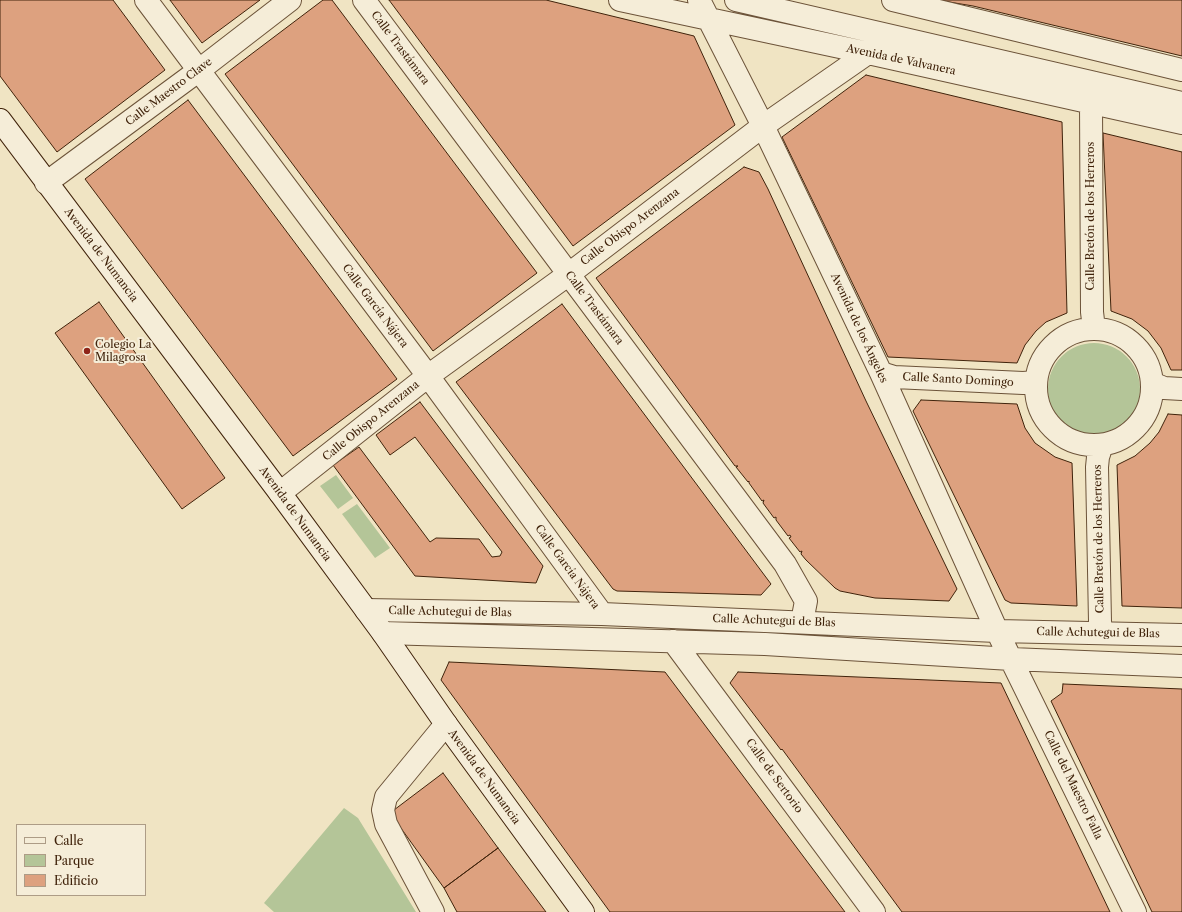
<!DOCTYPE html>
<meta charset="utf-8">
<style>
body{margin:0}
#map{position:relative;width:1182px;height:912px;overflow:hidden;background:#f0e4c3;font-family:"Libre Caslon Text",serif}
canvas{display:block}
.legend{position:absolute;left:16px;top:824px;width:130px;height:72px;box-sizing:border-box;background:#f5edd8;border:1px solid #ad9c86;margin:0;padding:5px 7px;list-style:none;font-size:12px;color:#40230b}
.legend li{display:flex;align-items:center;gap:8px;height:20px}
.legend b{width:20px;border:1px solid #ad9c86}
</style>
<div id="map">
<canvas width="1182" height="912"></canvas>
<ul class="legend">
<li><b style="height:5px;background:#f5edd8"></b>Calle</li>
<li><b style="height:11px;background:#b4c598"></b>Parque</li>
<li><b style="height:11px;background:#dda17f"></b>Edificio</li>
</ul>
</div>
<script>
const g = document.querySelector('canvas').getContext('2d');
g.lineJoin = 'round';
function fill(path, color) {
  g.fillStyle = color;
  g.fill(path, 'evenodd');
}
function toPath(rows) {
  const path = new Path2D();
  for (const r of rows) {
    if (r.length === 3) {
      path.moveTo(r[0] + r[2], r[1]);
      path.arc(r[0], r[1], r[2], 0, 2 * Math.PI);
      continue;
    }
    path.moveTo(r[0], r[1]);
    for (let i = 2; i < r.length; i += 2) path.lineTo(r[i], r[i + 1]);
  }
  return path;
}
function trace(path, color, width, dash) {
  g.strokeStyle = color;
  g.lineWidth = width;
  g.lineCap = dash ? 'butt' : 'round';
  g.setLineDash(dash || []);
  g.stroke(path);
}
function label(font, color, halo, rows, align = 'center') {
  g.font = font + ' "Libre Caslon Text",serif';
  g.lineWidth = 4;
  g.setLineDash([]);
  g.textBaseline = 'middle';
  g.strokeStyle = halo;
  g.fillStyle = color;
  for (const [text, x, y, turn = 0] of rows) {
    g.save();
    g.translate(x, y);
    g.rotate((+turn || 0) * Math.PI / 180);
    g.textAlign = isNaN(turn) ? turn : align;
    if (halo) g.strokeText(text, 0, 0);
    g.fillText(text, 0, 0);
    g.restore();
  }
}
const green = toPath([
 [1094,389,46],
 [336,475,353,498,338,509,320,486],
 [357,504,390,548,375,558,342,514],
 [344,808,358,818,416,912,274,912,264,903]
]);
const building = toPath([
 [0,0,113,0,165,70,57,152,0,76,0,0],
 [170,0,260,0,202,43,170,0],
 [323,0,332,0,537,273,433,351,225,74,323,0],
 [389,0,546,0,694,36,735,125,573,246,389,0],
 [937,0,1182,0,1182,56,973,6,937,0],
 [866,75,1062,122,1067,313,1046,322,1036,331,1025,345,1017,363,888,357,782,137,866,75],
 [188,100,397,379,293,456,85,179,188,100],
 [1103,133,1182,152,1182,370,1171,370,1161,348,1148,331,1132,319,1111,311,1103,133],
 [744,167,759,172,768,189,866,401,957,589,949,601,875,598,840,591,835,588,806,560,801,554,802,551,800,552,789,538,791,537,790,535,788,536,776,520,776,517,774,518,763,503,764,500,762,501,749,483,749,481,748,482,736,467,738,466,735,466,596,278,744,167],
 [99,302,225,478,182,509,55,333,99,302],
 [562,304,771,584,761,595,617,591,613,589,456,382,562,304],
 [921,400,1017,404,1025,428,1035,443,1055,457,1072,463,1077,606,1011,603,1005,600,913,411,921,400],
 [420,402,543,566,536,583,415,576,333,465,359,447,430,542,436,538,479,539,492,557,500,556,502,552,415,437,390,455,376,435,420,402],
 [1168,414,1182,415,1182,608,1122,606,1117,465,1135,456,1150,443,1159,432,1168,414],
 [449,662,665,672,845,912,610,912,441,680,449,662],
 [738,672,1001,683,1110,912,902,912,782,749,781,750,730,683,738,672],
 [1063,684,1182,689,1182,912,1152,912,1051,701,1062,693,1063,684],
 [443,773,498,848,444,888,390,813,443,773],
 [498,848,546,912,457,912,444,888,498,848]
]);
const street = toPath([
 [146,0,428,376,602,614],
 [364,0,785,564,806,601,802,622],
 [620,0,868,53,1182,123],
 [699,0,763,126,881,373,997,631,1135,912],
 [736,0,1182,103],
 [893,0,1182,70],
 [1091,103,1092,312,1094,329],
 [46,183,198,71,290,0],
 [1094,387,58],
 [881,373,894,377,1023,383,1036,382],
 [1152,383,1164,388,1182,389],
 [1102,445,1098,457,1097,467,1100,622,1102,633],
 [280,493,428,376,569,274,763,126,868,53],
 [366,610,602,614,997,631,1182,635],
 [383,633,765,644,1011,659,1182,666],
 [673,641,874,912],
 [433,912,386,824,383,810,386,797,446,724]
]);
const secondary = toPath([
 [0,120,280,493,383,633,446,724,583,912]
]);
const markers = [
 [87,351,4,"#8f2418"]
];
const streetNames = [
 ["Calle Trastámara",400,48,53],
 ["Avenida de Valvanera",901,60,12],
 ["Calle Maestro Clave",169,92,-37],
 ["Calle Bretón de los Herreros",1091,216,-90],
 ["Calle Obispo Arenzana",630,227,-37],
 ["Avenida de Numancia",101,255,53],
 ["Calle García Nájera",375,306,53],
 ["Calle Trastámara",594,308,53],
 ["Avenida de los Ángeles",859,328,65],
 ["Calle Santo Domingo",958,380,3],
 ["Calle Obispo Arenzana",371,421,-39],
 ["Avenida de Numancia",295,514,54],
 ["Calle Bretón de los Herreros",1099,539,-91],
 ["Calle García Nájera",567,567,54],
 ["Calle Achutegui de Blas",450,612,1],
 ["Calle Achutegui de Blas",774,621,2],
 ["Calle Achutegui de Blas",1098,633,1],
 ["Calle de Sertorio",774,776,54],
 ["Avenida de Numancia",484,777,54],
 ["Calle del Maestro Falla",1073,785,64]
];
const poiNames = [
 ["Colegio La",95,345],
 ["Milagrosa",95,358]
];
fill(green, '#b4c598');
fill(building, '#dda17f');
trace(building, '#40230b', 1);
trace(street, '#6c5339', 24);
trace(secondary, '#40230b', 24);
trace(street, '#f5edd8', 22);
trace(secondary, '#f5edd8', 22);
for (const [x, y, r, color] of markers) {
  const dot = new Path2D();
  dot.arc(x, y, r, 0, 2 * Math.PI);
  g.fillStyle = color;
  g.fill(dot);
  trace(dot, '#f5edd8', 1.5);
}
label('11px', '#40230b', '#f5edd8', streetNames);
label('11px', '#40230b', '#f5edd8', poiNames, 'left');
</script>
